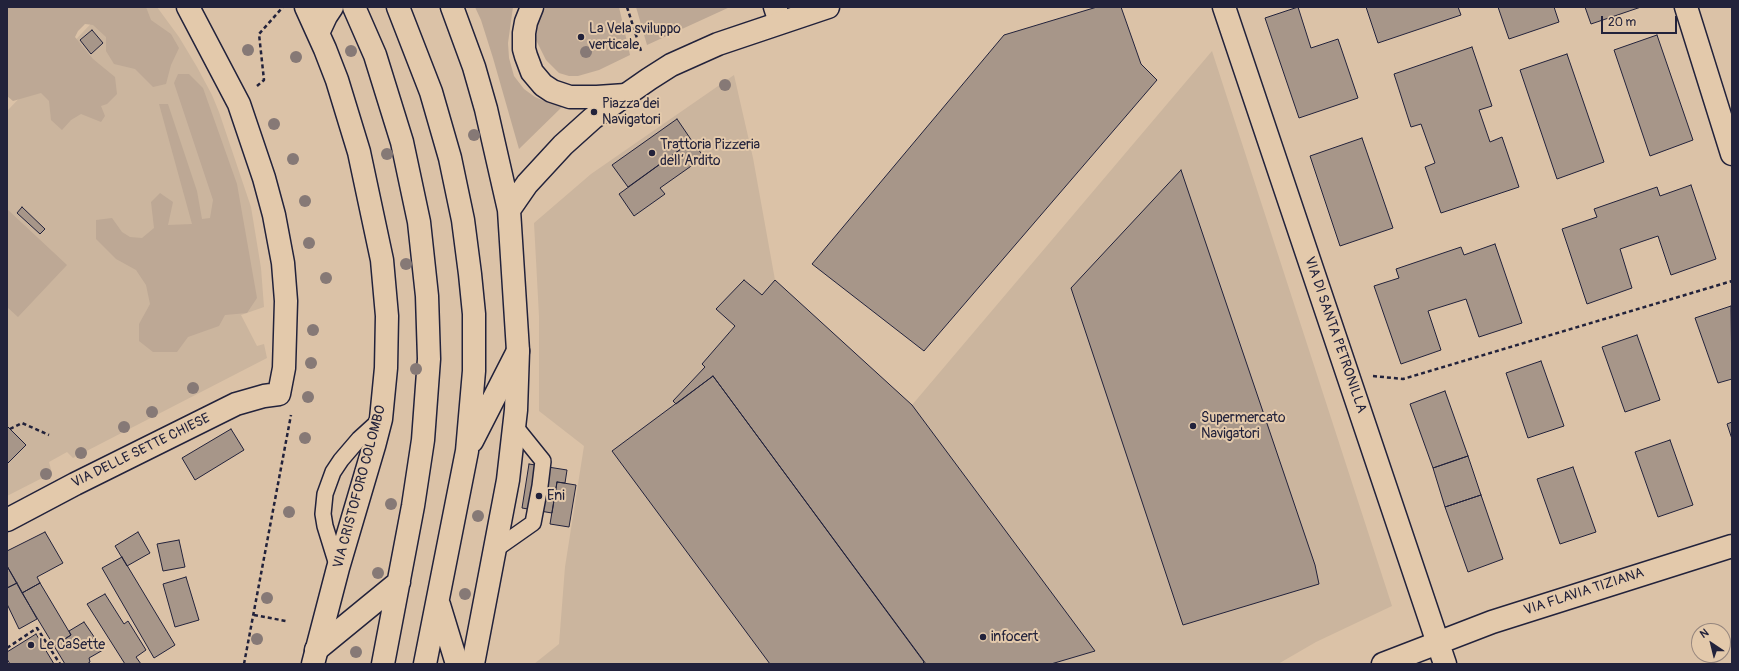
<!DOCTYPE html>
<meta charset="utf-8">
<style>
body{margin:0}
#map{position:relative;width:1739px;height:671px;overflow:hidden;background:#dbc2a7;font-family:Pangolin,sans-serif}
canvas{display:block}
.frame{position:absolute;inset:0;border:8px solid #22223b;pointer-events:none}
.north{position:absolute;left:1691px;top:623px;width:40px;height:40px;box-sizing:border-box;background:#e3c9ab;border:1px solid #96867e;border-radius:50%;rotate:325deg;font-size:11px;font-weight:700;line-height:16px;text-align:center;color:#22223b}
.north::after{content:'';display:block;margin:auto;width:14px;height:18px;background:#22223b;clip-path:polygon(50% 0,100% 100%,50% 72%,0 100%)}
.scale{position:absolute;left:1601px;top:16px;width:76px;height:18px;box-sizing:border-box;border:2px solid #22223b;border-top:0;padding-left:5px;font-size:12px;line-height:14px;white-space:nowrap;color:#22223b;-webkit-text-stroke:3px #e3c9ab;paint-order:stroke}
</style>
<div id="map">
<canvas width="1739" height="671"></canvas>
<div class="frame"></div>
<div class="north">N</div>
<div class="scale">20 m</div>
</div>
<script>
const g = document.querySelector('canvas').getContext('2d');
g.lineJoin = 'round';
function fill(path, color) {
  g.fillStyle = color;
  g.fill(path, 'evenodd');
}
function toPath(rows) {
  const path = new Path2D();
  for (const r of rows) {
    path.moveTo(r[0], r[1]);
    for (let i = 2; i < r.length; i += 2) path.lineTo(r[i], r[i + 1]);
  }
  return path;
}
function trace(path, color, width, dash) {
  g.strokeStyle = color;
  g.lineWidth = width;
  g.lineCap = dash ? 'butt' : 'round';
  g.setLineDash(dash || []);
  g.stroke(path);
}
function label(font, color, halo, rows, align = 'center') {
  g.font = font + ' Pangolin,sans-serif';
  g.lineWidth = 4;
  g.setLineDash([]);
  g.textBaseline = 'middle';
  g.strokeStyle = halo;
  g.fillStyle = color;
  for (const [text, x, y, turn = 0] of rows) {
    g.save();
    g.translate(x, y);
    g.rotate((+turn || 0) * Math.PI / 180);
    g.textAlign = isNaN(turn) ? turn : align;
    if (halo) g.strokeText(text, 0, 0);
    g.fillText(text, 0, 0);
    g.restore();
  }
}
const built = toPath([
 [107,7,157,7,179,37,197,67,212,95,219,112,251,207,261,268,264,307,241,315,257,346,264,344,267,358,73,458,67,452,49,462,52,473,7,496,7,111],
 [1212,51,1392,606,1316,642,1278,664,534,664,559,644,565,567,584,446,539,411,539,316,534,223,591,174,734,75,753,158,775,280,912,405]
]);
const green = toPath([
 [7,7,146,7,151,20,171,34,179,48,171,65,166,84,153,87,135,69,114,64,106,51,106,37,93,25,85,24,78,31,75,37,93,59,115,77,117,94,107,104,101,106,105,116,101,122,81,114,71,120,62,130,51,120,49,101,41,93,13,101,7,96],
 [475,7,513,7,508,43,509,58,514,76,524,89,535,97,549,103,564,105,519,149,493,58,481,20],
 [547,7,619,7,630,55,599,70,578,76,569,76,559,73,546,60,535,38,534,30,542,11],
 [636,7,730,7,647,45],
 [178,74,189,74,203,88,237,184,257,298,247,313,225,315,219,326,188,337,177,352,153,352,139,341,139,324,150,304,146,285,136,270,116,259,96,239,96,220,112,218,122,232,130,237,142,238,154,228,151,202,160,193,173,202,168,225,192,224,159,104,168,104,197,191,202,219,210,218,213,200,174,83],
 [7,209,67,265,18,317,7,307]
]);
const building = toPath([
 [1097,7,1121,7,1141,64,1157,80,924,351,812,264,1004,35,1097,7],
 [1298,7,1311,48,1338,39,1358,98,1299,118,1265,18,1298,7],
 [1366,7,1458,7,1461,15,1378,43,1366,7],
 [1498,7,1554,7,1559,22,1509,39,1498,7],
 [1585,7,1641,7,1591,24,1585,7],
 [92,30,103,43,91,54,80,40,92,30],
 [1657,35,1693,140,1650,156,1614,50,1657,35],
 [1472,47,1492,106,1479,110,1490,142,1502,137,1519,187,1441,213,1425,167,1435,163,1421,124,1411,127,1394,74,1472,47],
 [1567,54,1604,162,1557,179,1520,70,1567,54],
 [677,119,692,141,628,187,612,165,677,119],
 [1362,138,1393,228,1340,246,1310,156,1362,138],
 [692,141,704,157,660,188,665,194,634,216,619,194,692,141],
 [1181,170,1315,565,1319,584,1183,625,1071,288,1181,170],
 [1691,185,1716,259,1671,275,1658,236,1620,249,1632,288,1587,304,1562,229,1597,217,1594,209,1657,187,1660,196,1691,185],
 [22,207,45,229,40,234,17,213,22,207],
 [1495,244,1522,323,1479,337,1466,299,1428,311,1441,350,1401,364,1374,286,1399,278,1396,269,1461,247,1464,255,1495,244],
 [744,280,762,295,775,280,912,405,1095,651,1051,664,926,664,713,376,676,404,673,401,705,367,702,364,735,326,716,309,744,280],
 [1731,306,1732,379,1718,383,1695,318,1731,306],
 [1637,335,1660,400,1625,412,1602,347,1637,335],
 [1541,361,1564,426,1528,438,1506,373,1541,361],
 [713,376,924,662,922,664,770,664,612,451,713,376],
 [1445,391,1468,456,1433,468,1410,404,1445,391],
 [1732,422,1732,439,1727,424,1732,422],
 [7,426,26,445,7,464,7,426],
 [231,429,244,450,195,480,182,458,231,429],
 [1670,440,1693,505,1658,517,1635,452,1670,440],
 [1468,456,1481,495,1445,507,1433,468,1468,456],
 [529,464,567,470,565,483,557,482,552,513,522,508,529,464],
 [1573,467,1596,532,1560,544,1537,479,1573,467],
 [557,482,576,485,569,527,550,524,557,482],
 [1481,495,1503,559,1468,572,1445,507,1481,495],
 [45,532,63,563,37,577,40,583,22,593,7,566,7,551,45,532],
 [138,532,150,553,127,566,115,546,138,532],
 [179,540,185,567,163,571,157,544,179,540],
 [122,557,175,645,154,658,102,568,122,557],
 [7,566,17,583,7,588,7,566],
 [186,577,199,620,175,627,163,584,186,577],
 [17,583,37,619,19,629,7,604,7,588,17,583],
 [40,583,71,635,54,646,22,593,40,583],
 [105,594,124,624,128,621,146,650,136,657,141,664,125,664,87,604,105,594],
 [84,622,103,650,89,658,90,662,87,664,65,664,54,646,71,635,69,631,84,622],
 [36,634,54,664,10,664,7,659,7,652,36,634]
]);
const path = toPath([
 [627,7,641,51],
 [257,86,264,80,259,34,283,7],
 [1373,376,1403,379,1732,281],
 [10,429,22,423,49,435],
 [254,615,286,621],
 [7,648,37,628,60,664],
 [244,664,291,415]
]);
const lane = toPath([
 [496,549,533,523,540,486,543,461,514,425],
 [338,568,325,526,323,514,325,494,333,472,341,460,359,439,381,419]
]);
const street = toPath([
 [532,7,526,22,524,33,524,49,526,56,532,72,543,85,552,91,570,97,597,97,626,95],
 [775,7,780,22],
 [1224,7,1445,664],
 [1686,7,1732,154],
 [7,520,75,484,236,404,264,396,279,394,284,368,286,301,283,263,274,215,264,178,239,104,188,7],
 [1383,664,1492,622,1732,546]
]);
const secondary = toPath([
 [306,7,325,49,337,80,359,152,382,260,387,316,386,368,381,419,374,446,338,568,313,664],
 [452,7,474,67,486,109,509,210,518,351,516,410,508,480,473,664],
 [318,33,326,16,332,7],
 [509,210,527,184,563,145,593,118,649,79,671,65,718,44,828,7]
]);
const primary = toPath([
 [354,7,375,55,402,142,419,222,427,296,429,359,423,440,413,506,383,664],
 [398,7,431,92,450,158,463,220,470,274,474,314,474,371,467,451,425,664],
 [472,441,518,351],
 [439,605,457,664],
 [316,650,399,582]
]);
const trees = [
 [248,50],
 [351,51],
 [586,52],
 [296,57],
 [725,85],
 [274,124],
 [474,135],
 [387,154],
 [293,159],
 [305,201],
 [309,243],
 [406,264],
 [326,278],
 [313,330],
 [311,363],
 [416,369],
 [193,388],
 [308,397],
 [152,412],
 [124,427],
 [305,438],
 [81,453],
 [46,474],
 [391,504],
 [289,512],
 [478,516],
 [378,573],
 [465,594],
 [267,598],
 [257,639],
 [356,652]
];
const markers = [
 [581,37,4,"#22223b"],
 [594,112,4,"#22223b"],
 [652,153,4,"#22223b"],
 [1193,426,4,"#22223b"],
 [539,496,4,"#22223b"],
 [983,637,4,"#22223b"],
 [31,645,4,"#22223b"]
];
const poiNames = [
 ["La Vela sviluppo",589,29],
 ["verticale",589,45],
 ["Piazza dei",602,104],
 ["Navigatori",602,120],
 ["Trattoria Pizzeria",660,145],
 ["dell‘Ardito",660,161],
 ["Supermercato",1201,418],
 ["Navigatori",1201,434],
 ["Eni",547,496],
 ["infocert",991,637],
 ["Le CaSette",39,645]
];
const streetNames = [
 ["VIA DI SANTA PETRONILLA",1335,335,71],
 ["VIA DELLE SETTE CHIESE",141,451,-26],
 ["VIA CRISTOFORO COLOMBO",360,487,-75],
 ["VIA FLAVIA TIZIANA",1584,592,-18]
];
fill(built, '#cbb59e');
fill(green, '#bda895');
fill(building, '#a79689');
trace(building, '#22223b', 1);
trace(lane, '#22223b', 18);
trace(street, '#22223b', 25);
trace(secondary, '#22223b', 25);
trace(primary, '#22223b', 25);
trace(path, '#22223b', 2.5, [4, 3]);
trace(lane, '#e3c9ab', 15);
trace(street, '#e3c9ab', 22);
trace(secondary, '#e3c9ab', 22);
trace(primary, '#e3c9ab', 22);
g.fillStyle = '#867976';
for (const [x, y] of trees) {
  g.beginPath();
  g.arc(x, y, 6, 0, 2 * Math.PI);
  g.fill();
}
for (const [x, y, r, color] of markers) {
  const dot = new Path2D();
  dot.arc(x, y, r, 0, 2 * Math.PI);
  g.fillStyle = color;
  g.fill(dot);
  trace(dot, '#e3c9ab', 1.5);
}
label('14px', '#22223b', '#e3c9ab', poiNames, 'left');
label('14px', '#22223b', '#e3c9ab', streetNames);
</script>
